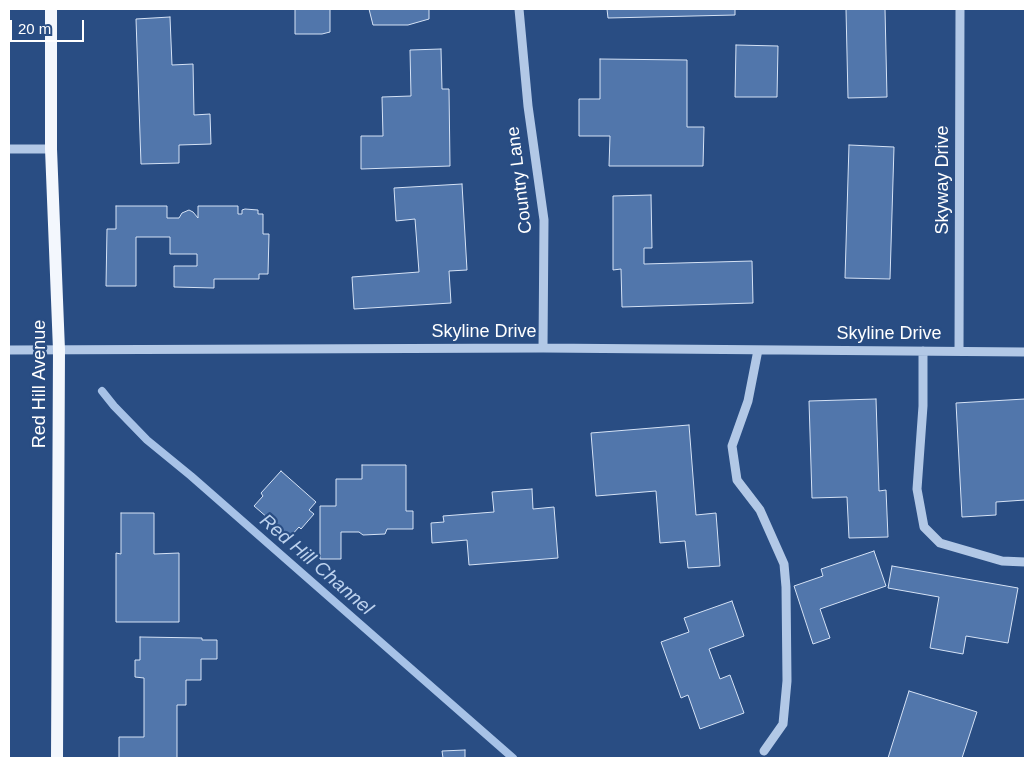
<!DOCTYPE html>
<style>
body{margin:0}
#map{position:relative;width:1034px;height:767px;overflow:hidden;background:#294d83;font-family:Helvetica,sans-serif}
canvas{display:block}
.frame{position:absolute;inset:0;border:10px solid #fff;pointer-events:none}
.scale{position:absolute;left:10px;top:20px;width:74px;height:22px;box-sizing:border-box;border:2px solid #fff;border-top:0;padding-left:6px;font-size:15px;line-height:18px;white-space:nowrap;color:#fff;-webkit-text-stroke:4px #294d83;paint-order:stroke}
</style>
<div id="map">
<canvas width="1034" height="767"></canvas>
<div class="frame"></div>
<div class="scale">20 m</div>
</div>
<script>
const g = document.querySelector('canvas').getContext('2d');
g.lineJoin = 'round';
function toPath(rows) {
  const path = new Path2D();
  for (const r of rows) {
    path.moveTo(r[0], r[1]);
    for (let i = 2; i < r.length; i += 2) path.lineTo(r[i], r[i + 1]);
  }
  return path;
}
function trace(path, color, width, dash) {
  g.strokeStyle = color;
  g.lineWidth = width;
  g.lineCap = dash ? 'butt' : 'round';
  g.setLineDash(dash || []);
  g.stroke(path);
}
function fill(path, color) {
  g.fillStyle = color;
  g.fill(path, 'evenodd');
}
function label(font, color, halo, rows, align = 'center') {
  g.font = font + ' Helvetica,sans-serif';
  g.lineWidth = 4.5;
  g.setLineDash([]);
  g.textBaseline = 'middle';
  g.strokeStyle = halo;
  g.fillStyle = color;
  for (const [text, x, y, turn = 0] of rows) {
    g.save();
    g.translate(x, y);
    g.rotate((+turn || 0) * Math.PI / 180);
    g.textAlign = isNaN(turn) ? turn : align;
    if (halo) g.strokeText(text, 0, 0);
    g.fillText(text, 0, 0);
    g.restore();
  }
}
const stream = toPath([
 [102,391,114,406,147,440,191,476,513,758]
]);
const building = toPath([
 [295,9,330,9,330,32,322,34,295,34,295,9],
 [369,9,429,9,429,19,408,25,373,25,369,9],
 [607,9,735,9,735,15,608,18,607,9],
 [846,9,885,9,887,97,848,98,846,9],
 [170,17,172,65,193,64,194,115,210,114,211,144,179,145,179,163,141,164,136,19,170,17],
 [736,45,778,46,777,97,735,97,736,45],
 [441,49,442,89,449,89,450,166,361,169,361,136,383,136,382,97,411,96,410,50,441,49],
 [600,59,687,60,687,127,704,127,703,166,609,166,610,136,579,136,579,99,600,99,600,59],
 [849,145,894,147,890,279,845,278,849,145],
 [462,184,467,270,449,271,451,303,354,309,352,277,419,272,415,219,396,221,394,188,462,184],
 [651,195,652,248,644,248,644,264,752,261,753,303,622,307,621,269,613,270,613,196,651,195],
 [116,206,167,206,167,218,179,218,182,213,189,210,193,212,198,218,198,206,238,206,238,214,242,214,242,210,245,209,258,210,258,214,263,214,263,234,269,234,268,274,259,274,259,279,214,279,214,288,174,287,174,266,197,266,197,254,170,254,170,237,136,237,136,286,106,286,107,229,116,229,116,206],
 [876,399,879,491,886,490,888,537,849,538,847,497,812,498,809,401,876,399],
 [1025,399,1025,500,996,502,996,515,962,517,956,403,1025,399],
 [689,425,696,515,716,513,720,566,688,568,685,541,660,543,656,491,596,496,591,433,689,425],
 [362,465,406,465,406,511,413,511,413,529,387,529,385,534,363,535,359,532,341,532,341,559,320,559,320,506,336,506,336,479,362,479,362,465],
 [281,471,316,502,309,510,314,514,301,529,299,527,290,537,254,506,263,496,261,493,281,471],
 [532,489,533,509,554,507,558,558,469,565,467,540,432,543,431,523,444,522,443,516,494,512,492,492,532,489],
 [121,513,154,513,154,554,179,553,179,622,116,622,116,553,121,554,121,513],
 [874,551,886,586,820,609,830,638,813,644,794,586,823,576,821,569,874,551],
 [892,566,1018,588,1008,643,966,636,963,654,930,648,939,597,888,588,892,566],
 [732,601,744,636,709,649,720,679,730,675,744,713,700,729,688,695,681,698,661,642,689,632,684,618,732,601],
 [140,637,202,638,202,640,217,640,217,659,201,659,201,680,186,680,186,705,177,705,177,758,119,758,119,737,144,737,144,678,135,677,135,660,140,660,140,637],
 [909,691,977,712,962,758,888,758,909,691],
 [465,750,465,758,443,758,442,751,465,750]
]);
const minor = toPath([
 [519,9,528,106,544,220,543,348],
 [9,149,51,149],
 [9,350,543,348,1025,352],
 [758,350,748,401,732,446,737,480,760,510,784,564,786,587,787,681,783,724,764,751],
 [923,351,923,406,917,489,924,527,940,543,1002,561,1025,562],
 [959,351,960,9]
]);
const major = toPath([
 [51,9,51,149,59,350,57,758]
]);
const streetNames = [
 ["Country Lane",520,180,-97],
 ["Skyway Drive",943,180,-90],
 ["Skyline Drive",484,332],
 ["Skyline Drive",889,334],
 ["Red Hill Avenue",40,384,-90]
];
const waterNames = [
 ["Red Hill Channel",316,565,41]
];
trace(stream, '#a7c2e7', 8);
fill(building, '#5176ab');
trace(building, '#d5e2f5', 1);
trace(minor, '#b2c8e6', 9);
trace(major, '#f3f7fd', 12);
label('18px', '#fff', '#294d83', streetNames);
label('italic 19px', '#bdd2ee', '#294d83', waterNames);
</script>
